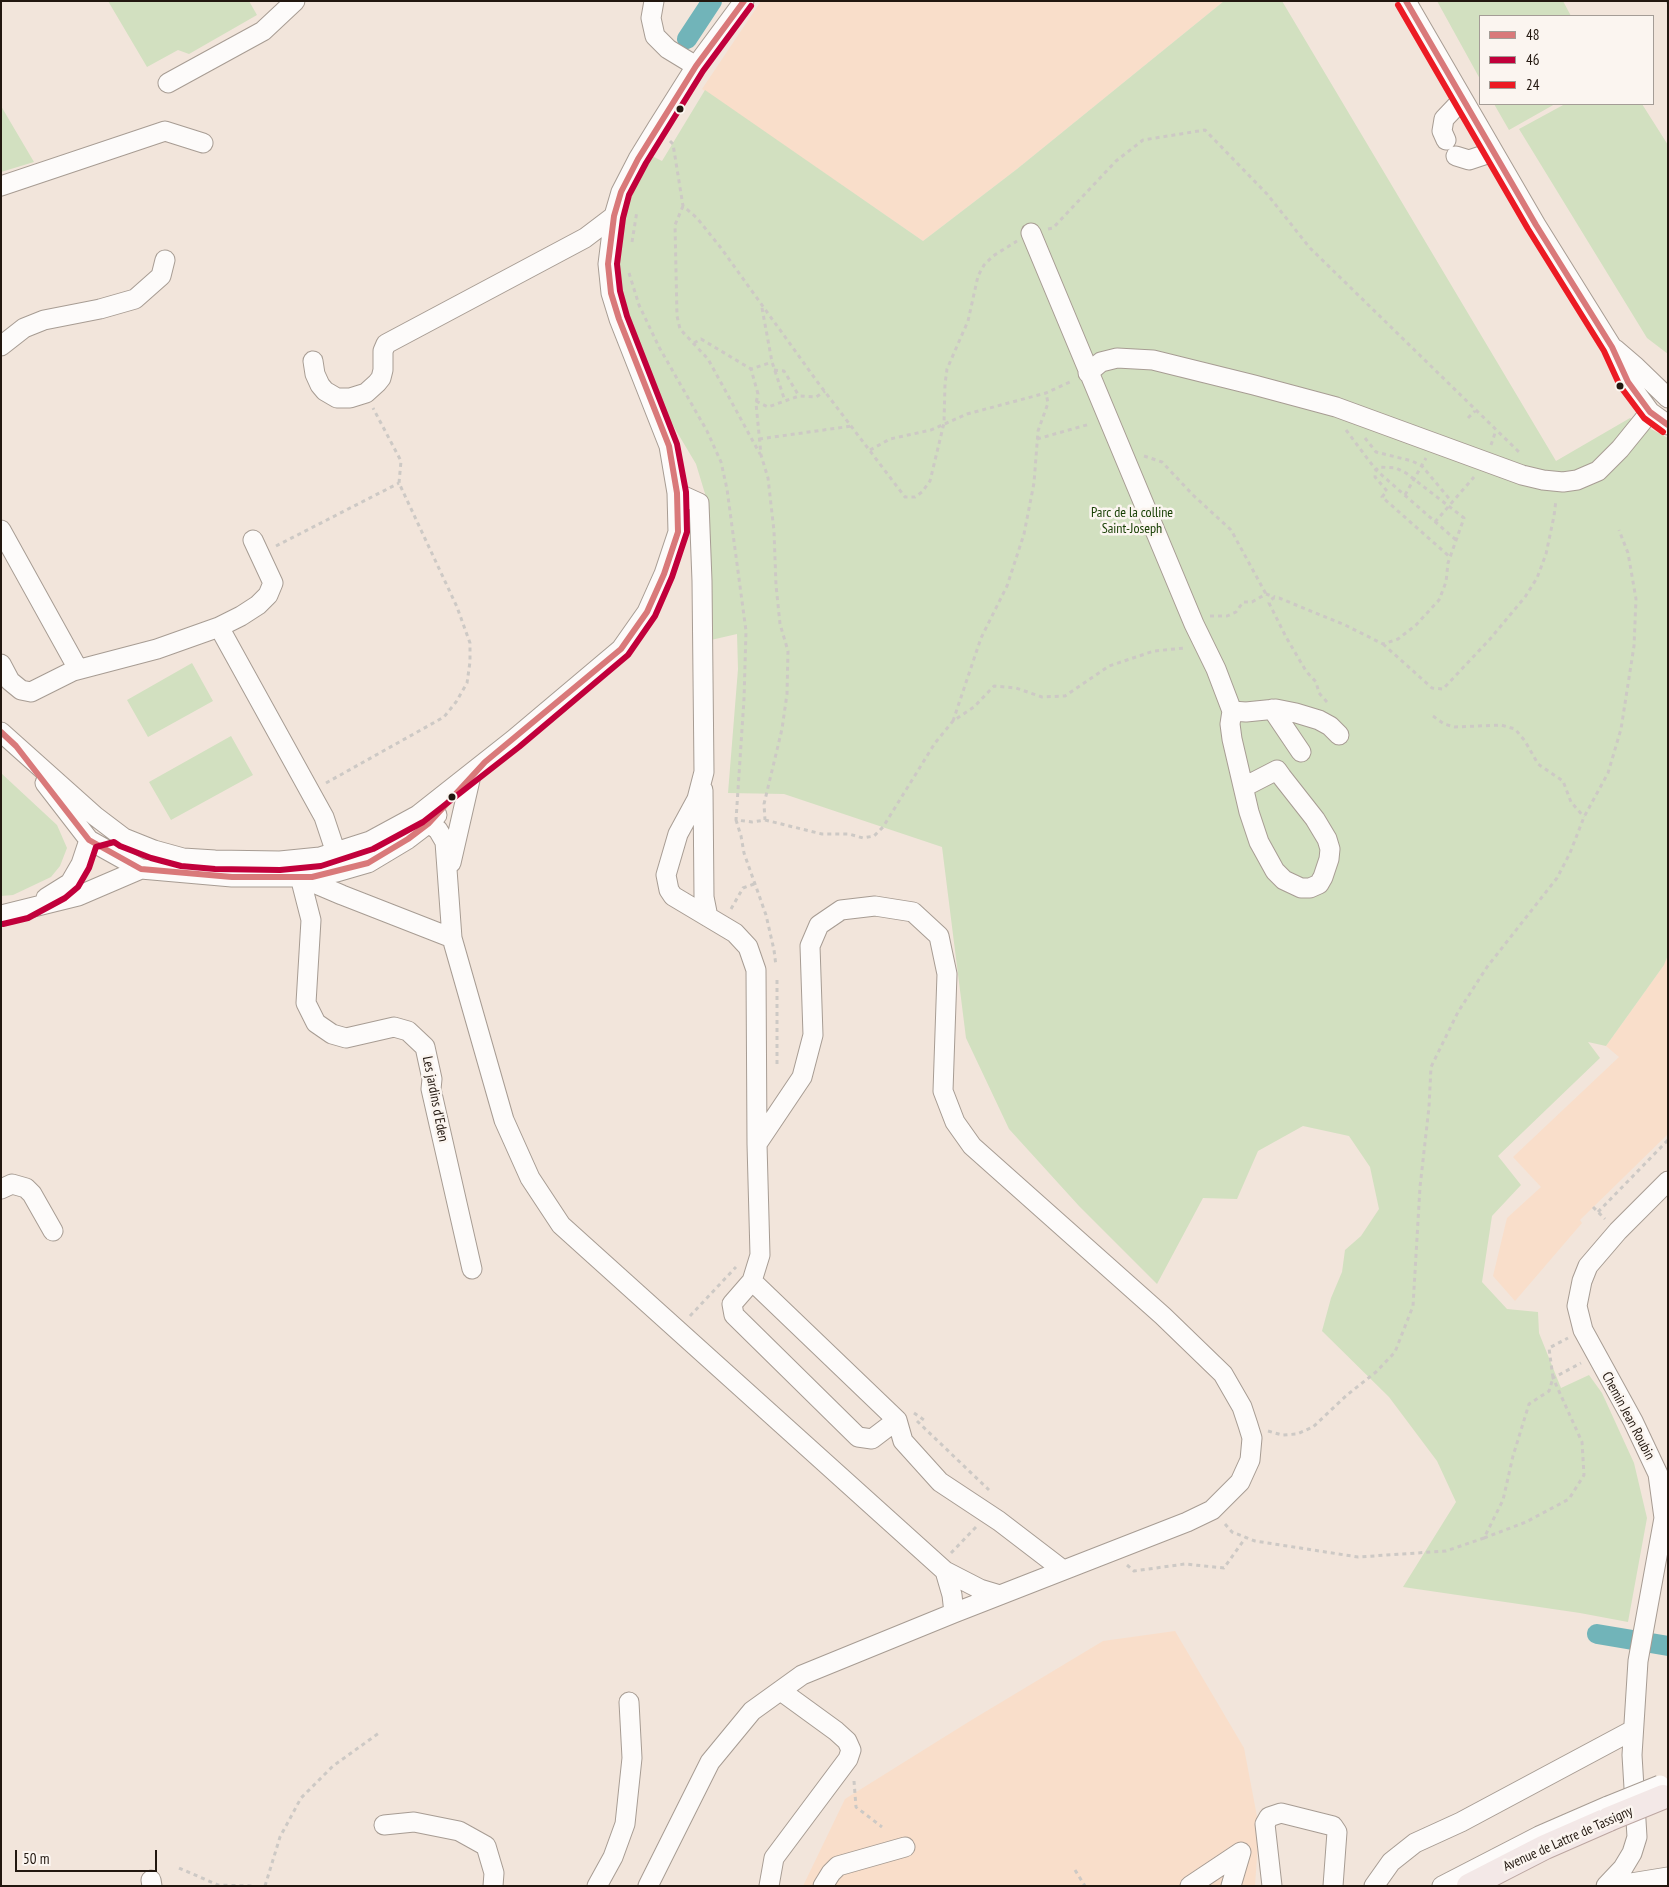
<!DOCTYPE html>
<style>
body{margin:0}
#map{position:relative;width:1669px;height:1887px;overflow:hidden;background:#f2e5db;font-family:"PT Sans Narrow",sans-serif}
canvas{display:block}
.frame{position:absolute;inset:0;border:2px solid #22170f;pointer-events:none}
.legend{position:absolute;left:1479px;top:15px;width:175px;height:90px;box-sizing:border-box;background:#fbf5f0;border:1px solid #a49c96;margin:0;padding:6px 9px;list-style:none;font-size:15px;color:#22170f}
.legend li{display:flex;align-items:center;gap:10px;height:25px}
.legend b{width:25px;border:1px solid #a49c96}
.scale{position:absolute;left:15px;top:1850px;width:142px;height:22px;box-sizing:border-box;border:2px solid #22170f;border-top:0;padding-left:6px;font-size:15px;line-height:18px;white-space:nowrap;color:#22170f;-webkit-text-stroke:4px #fbf5f0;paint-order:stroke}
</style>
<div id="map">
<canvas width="1669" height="1887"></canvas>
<div class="frame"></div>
<ul class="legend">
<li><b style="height:6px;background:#d9797a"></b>48</li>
<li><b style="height:6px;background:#c1003b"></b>46</li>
<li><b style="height:6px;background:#ec1b24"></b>24</li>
</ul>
<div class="scale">50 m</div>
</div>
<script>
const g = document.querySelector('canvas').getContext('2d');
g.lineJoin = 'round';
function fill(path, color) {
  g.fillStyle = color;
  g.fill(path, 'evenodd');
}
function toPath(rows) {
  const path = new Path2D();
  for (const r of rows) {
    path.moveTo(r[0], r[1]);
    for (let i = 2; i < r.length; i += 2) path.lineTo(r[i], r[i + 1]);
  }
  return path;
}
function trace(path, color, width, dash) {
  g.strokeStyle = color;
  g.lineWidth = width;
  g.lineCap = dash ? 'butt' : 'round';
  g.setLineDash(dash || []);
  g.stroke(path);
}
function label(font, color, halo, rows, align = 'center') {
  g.font = font + ' "PT Sans Narrow",sans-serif';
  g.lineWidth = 5;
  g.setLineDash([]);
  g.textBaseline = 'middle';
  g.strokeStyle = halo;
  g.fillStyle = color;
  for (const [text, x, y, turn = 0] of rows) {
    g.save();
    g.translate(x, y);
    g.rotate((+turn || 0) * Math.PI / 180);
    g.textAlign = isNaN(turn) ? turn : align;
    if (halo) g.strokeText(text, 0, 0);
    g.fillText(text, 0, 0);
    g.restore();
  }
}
const built = toPath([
 [761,1,1224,1,1017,169,923,241,702,89],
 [1668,955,1668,1134,1580,1220,1582,1223,1515,1301,1493,1276,1507,1218,1541,1187,1513,1157,1619,1057,1606,1046,1664,965],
 [1175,1631,1244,1748,1259,1827,1255,1886,803,1886,845,1799,970,1721,1103,1641]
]);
const green = toPath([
 [108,1,249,1,257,15,189,54,178,50,147,67],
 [1224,1,1282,1,1556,461,1630,418,1668,438,1668,955,1664,965,1606,1046,1588,1042,1600,1058,1498,1156,1521,1185,1492,1216,1482,1282,1507,1309,1538,1312,1539,1333,1561,1388,1589,1375,1602,1393,1634,1463,1647,1518,1628,1622,1580,1613,1403,1587,1456,1502,1437,1461,1389,1397,1322,1331,1331,1298,1342,1272,1345,1250,1361,1236,1379,1209,1370,1167,1349,1136,1303,1126,1258,1151,1237,1199,1203,1198,1157,1284,1079,1206,1009,1129,966,1038,942,847,784,794,728,793,738,669,737,634,711,640,710,522,706,497,696,464,668,417,618,292,616,261,624,214,650,155,662,161,705,90,923,241,1017,169],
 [1437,1,1563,1,1571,16,1480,16,1480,79],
 [1494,104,1555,104,1509,130],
 [1565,104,1642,104,1668,145,1668,354,1647,338,1519,129],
 [1,106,34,162,1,172],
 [192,663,213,701,148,737,127,700],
 [231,736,253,775,171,820,149,782],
 [1,773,57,825,67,848,60,866,51,877,13,895,1,896]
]);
const canal = toPath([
 [687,39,712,1],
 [1597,1634,1668,1646]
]);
const path = toPath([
 [1667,1,1668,3],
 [670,141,673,144,683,206,697,218,721,248,816,380,905,497,915,497,922,492,930,481,944,423,945,384,947,369,968,321,978,276,984,265,993,256,1017,241],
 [683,206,675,225,677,316,680,329,708,359,760,454],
 [1048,229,1053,228,1116,161,1143,140,1205,130,1267,194,1310,248,1520,453],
 [632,242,637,211],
 [629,273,639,305,659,347,707,431,721,462,727,489,746,631,744,699,736,820,752,822,765,820,764,804,782,729,787,694,788,651,780,624,776,585,774,531,768,478,761,455,756,403,758,394,751,369,772,362],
 [762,308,772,362,785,401],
 [694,343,701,339,751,369],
 [774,370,784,371,799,396],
 [756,401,768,407,799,396,816,397,825,391],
 [1468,418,1475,411],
 [1346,430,1376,470,1456,540],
 [1365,438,1376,452,1412,461,1422,466,1452,502],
 [759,439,852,426],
 [1037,439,1090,424],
 [1491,445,1496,430],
 [870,450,890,439,931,430,967,414,1046,393,1072,381],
 [1144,456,1162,462,1193,495,1231,530,1266,594],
 [1405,495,1426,458],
 [1435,522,1474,477],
 [276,546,399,483],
 [1210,616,1227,616,1236,612,1243,602,1252,602,1266,594,1275,597],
 [1383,644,1432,688,1443,689,1490,639,1525,597,1537,578,1546,554,1554,516,1556,500],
 [1327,702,1319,693,1316,682,1306,671,1286,637,1269,603,1273,598,1279,598,1345,625,1383,644,1398,639,1416,625,1439,600,1446,582,1448,563,1464,518,1406,473,1396,468,1379,467,1376,470,1375,477,1387,491,1382,497,1450,557],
 [1433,716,1444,724,1455,727,1501,725,1515,729,1525,741,1538,764,1563,781,1571,802,1584,817],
 [953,721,981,638,1007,586,1024,534,1034,483,1038,431,1048,403,1046,393],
 [326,783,444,717,456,702,467,683,470,662,470,643,457,607,399,483,401,461,373,408],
 [736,820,741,836,744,853,766,915,774,950,776,966],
 [765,820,822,834,849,834,863,838,874,836,883,827,935,743,953,721,974,707,994,686,1016,688,1042,697,1065,696,1109,666,1154,651,1185,648],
 [731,909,743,888,754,884],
 [777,980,777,1066],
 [1593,1207,1605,1219],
 [1598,1212,1668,1140],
 [690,1316,736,1267],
 [914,1413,924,1420],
 [917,1421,989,1490],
 [1268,1431,1282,1435,1297,1434,1313,1427,1347,1395,1376,1372,1395,1352,1413,1306,1420,1187,1429,1107,1431,1067,1458,1012,1487,967,1557,878,1570,853,1584,817,1608,773,1621,729,1634,646,1636,599,1628,553,1619,530],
 [1225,1524,1232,1532,1255,1541,1358,1557,1446,1551,1484,1538,1503,1500,1513,1456,1529,1404,1549,1391,1553,1378,1549,1348,1568,1338],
 [1484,1538,1526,1522,1569,1499,1584,1475,1582,1442,1553,1378,1581,1363],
 [951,1553,976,1527],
 [1127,1565,1134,1571,1185,1564,1224,1568,1246,1537],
 [854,1781,856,1807,882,1827],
 [179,1868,218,1885,252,1886],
 [1075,1870,1085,1886],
 [265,1886,280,1837,301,1798,333,1766,379,1733]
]);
const minor = toPath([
 [654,1,651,18,655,36,668,49,696,66],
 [1406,1,1536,225,1612,347,1628,382,1650,412,1668,425],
 [168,83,263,31,295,1],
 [1446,140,1442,131,1444,119,1462,100],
 [1456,156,1469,160,1493,152],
 [1,186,165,131,203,143],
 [1031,233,1194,624,1216,669,1232,711,1230,724,1232,739,1249,812,1259,842,1275,871,1284,880,1301,888,1310,888,1319,884,1323,877,1329,859,1330,849,1327,839,1315,819,1282,777,1277,770,1244,787],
 [1,346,24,328,44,320,100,309,135,299,161,276,165,260],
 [1615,349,1636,367,1668,398],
 [313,361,315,374,320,385,325,391,337,398,350,398,366,393,377,383,381,378,383,370,383,351,386,344,585,238,614,216],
 [1088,373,1101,362,1117,358,1153,360,1254,385,1336,407,1522,475,1543,480,1563,482,1577,480,1598,471,1620,449,1650,412],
 [677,493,699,503,702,581,704,772,697,799,678,834,666,875,669,890,673,896,735,933,748,947,756,970,757,1144,760,1255,752,1281,732,1304,734,1315,858,1437,872,1439,897,1420],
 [1,530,78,669],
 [253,540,273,583,268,595,258,605,241,616,219,627,324,817,336,853],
 [1,664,10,681,21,690,31,692,73,671,157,649,219,627],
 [1272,709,1301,752],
 [1232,711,1246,712,1276,709,1296,713,1319,720,1330,726,1339,735],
 [1,732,95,816,124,838,154,850,183,858,215,860,280,861,320,857,370,841,418,815,513,740,621,649,647,612,664,574,678,532,677,493,669,446,619,319,611,293,608,264,614,216,621,192,638,159,657,128,696,66,744,1],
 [45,783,89,840,141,869,232,877,312,877,337,872,368,863,408,839,429,823,437,815],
 [703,790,704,897,708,917],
 [418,815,438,830,445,842,452,938,504,1120,530,1178,561,1225,945,1571,952,1595,954,1613],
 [451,863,470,780],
 [300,877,311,920,306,1003,316,1023,332,1034,346,1038,394,1027,408,1031,425,1047,432,1079,431,1089,472,1269],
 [302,878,342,895,452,938],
 [46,898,70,883,81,864,89,840],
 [1,915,78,896,141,869],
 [1,1189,12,1184,26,1188,32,1194,53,1231],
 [752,1281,897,1420,903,1441,940,1482,999,1521,1063,1570],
 [945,1571,980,1589,1000,1595],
 [384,1825,414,1822,459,1831,486,1846,494,1873,493,1886],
 [151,1880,152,1886],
 [1611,1882,1625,1884,1668,1877],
 [597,1886,613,1857,625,1824,632,1758,629,1702],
 [648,1886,710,1762,752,1711,802,1675,954,1613,1187,1522,1212,1510,1240,1482,1250,1460,1252,1438,1248,1425,1242,1407,1223,1374,1163,1316,972,1146,955,1122,943,1091,947,974,939,936,913,912,875,906,841,910,819,925,810,946,813,1035,802,1077,757,1144],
 [769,1886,774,1858,848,1759,851,1750,847,1741,836,1731,781,1691],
 [823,1886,831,1873,838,1866,905,1847],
 [1190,1886,1241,1852,1231,1886],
 [1272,1886,1265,1824,1269,1817,1281,1813,1333,1826,1337,1832,1333,1886],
 [1374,1886,1391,1862,1415,1843,1461,1822,1633,1730],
 [1442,1886,1539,1836,1608,1806],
 [1606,1886,1623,1868,1632,1853,1637,1837,1632,1755,1638,1661,1664,1518,1658,1474,1633,1421,1583,1330,1577,1306,1582,1281,1588,1266,1618,1231,1668,1181]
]);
const major = toPath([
 [1469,1886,1545,1847,1609,1819]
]);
const minorBridge = toPath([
 [1608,1806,1660,1785]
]);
const majorBridge = toPath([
 [1609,1819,1663,1797]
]);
const bus1 = toPath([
 [1406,1,1536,225,1612,347,1628,382,1650,412,1668,425],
 [1,732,16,746,89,840,141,869,232,877,312,877,368,863,408,839,429,823,485,762,621,649,647,612,664,574,678,532,677,493,669,446,619,319,611,293,608,264,614,216,621,192,638,159,696,66,744,1]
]);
const bus2 = toPath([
 [3,924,28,918,65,898,78,887,89,868,96,847,114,842,120,846,151,858,181,866,215,869,280,870,321,866,373,849,423,822,519,747,628,655,655,616,672,577,687,532,686,492,677,444,627,316,620,291,617,264,623,218,629,195,646,163,703,71,751,6]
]);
const bus3 = toPath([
 [1398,5,1528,229,1604,351,1620,386,1644,418,1663,432]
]);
const markers = [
 [680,109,4.5,"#22170f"],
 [1620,386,4.5,"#22170f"],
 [452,797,4.5,"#22170f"]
];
const parkNames = [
 ["Parc de la colline",1132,513],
 ["Saint-Joseph",1132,529]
];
const streetNames = [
 ["Les jardins d'Eden",435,1099,79],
 ["Chemin Jean Roubin",1628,1416,62],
 ["Avenue de Lattre de Tassigny",1568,1839,-24]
];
fill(built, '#f9deca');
fill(green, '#d2e0c0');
trace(canal, '#71b4b9', 20);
trace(minor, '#a79c93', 21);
trace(major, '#bca6a1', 26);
trace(path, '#cdc9c5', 3, [4, 4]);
trace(minor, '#fdfbfa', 19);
trace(major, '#f3e8e7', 24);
trace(minorBridge, '#a79c93', 21, []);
trace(majorBridge, '#bca6a1', 26, []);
trace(minorBridge, '#fdfbfa', 19);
trace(majorBridge, '#f3e8e7', 24);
trace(bus1, '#d9797a', 6);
trace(bus2, '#c1003b', 6);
trace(bus3, '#ec1b24', 6);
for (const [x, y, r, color] of markers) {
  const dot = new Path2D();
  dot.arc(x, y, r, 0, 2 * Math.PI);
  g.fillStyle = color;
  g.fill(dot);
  trace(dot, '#fbf5f0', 2);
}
label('14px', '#153d00', '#fbf5f0', parkNames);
label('14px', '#22170f', '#fbf5f0', streetNames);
</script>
